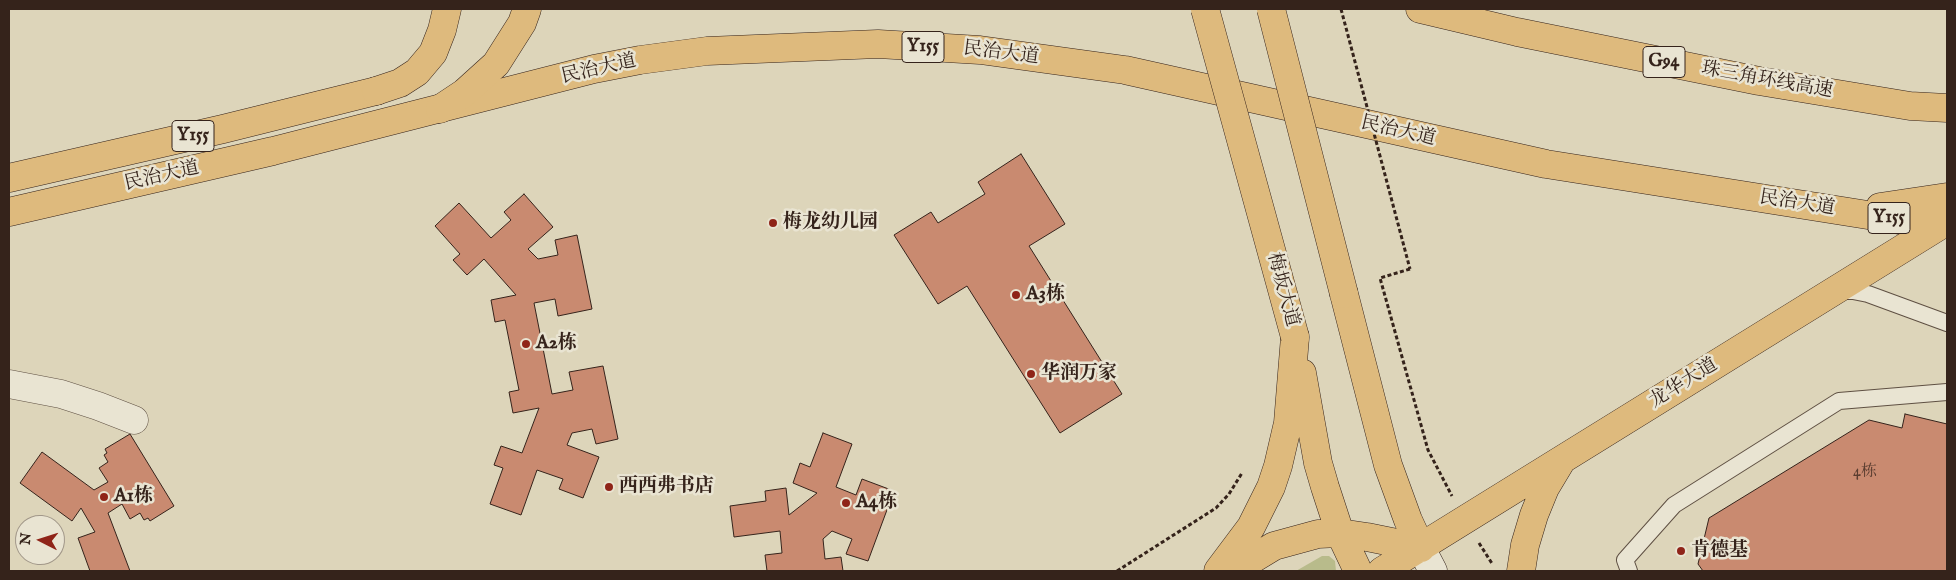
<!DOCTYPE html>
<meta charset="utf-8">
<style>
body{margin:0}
#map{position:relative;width:1956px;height:580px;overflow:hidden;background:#ddd5ba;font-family:"IM FELL English",serif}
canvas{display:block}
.frame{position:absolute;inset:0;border:10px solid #35231b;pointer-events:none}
.north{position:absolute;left:15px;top:515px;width:50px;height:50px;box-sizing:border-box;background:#e9e4d2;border:1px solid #a19789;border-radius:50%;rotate:275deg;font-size:14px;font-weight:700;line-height:20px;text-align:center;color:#35231b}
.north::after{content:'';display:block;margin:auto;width:18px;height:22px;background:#8f2418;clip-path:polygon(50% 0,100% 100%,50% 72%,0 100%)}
</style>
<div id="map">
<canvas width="1956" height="580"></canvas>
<div class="frame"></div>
<div class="north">N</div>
</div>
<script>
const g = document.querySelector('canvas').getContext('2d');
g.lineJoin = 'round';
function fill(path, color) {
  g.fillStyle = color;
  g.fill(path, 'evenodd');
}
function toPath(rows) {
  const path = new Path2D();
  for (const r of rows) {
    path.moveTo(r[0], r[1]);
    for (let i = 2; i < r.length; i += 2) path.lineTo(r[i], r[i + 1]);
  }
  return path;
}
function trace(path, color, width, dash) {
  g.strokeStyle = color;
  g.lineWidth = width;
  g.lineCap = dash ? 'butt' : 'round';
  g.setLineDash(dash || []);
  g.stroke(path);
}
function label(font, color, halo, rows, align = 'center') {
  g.font = font + ' "IM FELL English","Noto Serif SC",serif';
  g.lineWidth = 5;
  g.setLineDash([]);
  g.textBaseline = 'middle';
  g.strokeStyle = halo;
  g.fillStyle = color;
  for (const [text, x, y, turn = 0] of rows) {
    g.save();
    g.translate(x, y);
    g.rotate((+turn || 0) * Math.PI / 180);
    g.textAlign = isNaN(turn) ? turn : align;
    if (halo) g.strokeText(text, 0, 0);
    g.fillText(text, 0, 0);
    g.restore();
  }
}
const green = toPath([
 [1322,556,1329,556,1335,561,1336,571,1296,571]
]);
const building = toPath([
 [1021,154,1065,224,1029,246,1122,394,1060,433,967,286,938,304,894,235,931,212,938,223,985,194,978,182,1021,154],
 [524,194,553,227,528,249,538,259,558,255,555,240,577,235,592,309,558,316,555,299,534,303,552,394,573,390,569,372,603,366,618,439,596,444,592,429,572,433,567,445,599,457,583,498,559,489,563,479,537,470,521,515,490,504,503,468,494,465,501,446,522,453,539,408,513,413,509,392,519,390,505,320,495,322,491,300,516,295,484,259,467,275,453,260,460,254,435,226,459,203,491,238,511,220,504,212,524,194],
 [1905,414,1947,424,1947,571,1703,571,1698,564,1709,518,1869,420,1902,428,1905,414],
 [823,433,852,444,836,487,856,495,862,479,894,491,868,561,846,554,852,539,832,531,823,539,825,559,841,557,843,571,767,571,765,555,782,553,780,531,734,537,730,506,766,501,765,491,786,488,789,515,817,493,793,483,800,463,810,467,823,433],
 [130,434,174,506,150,521,148,518,144,520,140,513,130,519,122,504,108,513,130,571,90,571,78,538,95,532,81,508,72,521,20,483,42,452,94,490,108,482,99,468,108,462,104,455,107,453,105,449,130,434]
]);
const path = toPath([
 [1410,269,1380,278,1428,450,1452,496],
 [1479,543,1493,565],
 [1117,571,1216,508,1229,494,1242,473]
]);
const lane = toPath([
 [1838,291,1853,291,1868,294,1947,323],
 [1629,571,1625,560,1674,505,1839,401,1947,392]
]);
const street = toPath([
 [9,384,61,394,98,406,134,420]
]);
const secondary = toPath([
 [1421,548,1433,571]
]);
const primary = toPath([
 [9,178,223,129,376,91],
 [1880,207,1947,197],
 [9,212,273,151,594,69,640,60,707,51,878,44,980,50,1125,70,1546,164,1937,226],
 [1344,294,1388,465,1408,520,1421,548],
 [1302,373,1318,463,1325,487,1340,533,1358,571],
 [1218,571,1251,527,1271,487,1278,466,1288,423,1295,337],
 [1233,571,1274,546,1318,534,1340,533,1367,537,1421,548],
 [1382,571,1944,223],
 [1521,571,1525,545,1534,515,1545,488,1560,463]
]);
const highway = toPath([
 [1420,9,1517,32,1759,81,1910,106,1947,108],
 [376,91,400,83,417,72,433,53,442,30,447,9],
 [440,109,464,93,496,64,522,23,527,9]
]);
const pathBridge = toPath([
 [1341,9,1410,269]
]);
const primaryBridge = toPath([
 [1205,9,1295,337],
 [1271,9,1344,294]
]);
const markers = [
 [773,223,5,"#8f2418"],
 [1016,295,5,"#8f2418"],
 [526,344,5,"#8f2418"],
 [1031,374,5,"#8f2418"],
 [609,487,5,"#8f2418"],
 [104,497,5,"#8f2418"],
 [846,503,5,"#8f2418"],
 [1681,551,5,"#8f2418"]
];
const numberNames = [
 ["4栋",1865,473]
];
const shields = [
 [923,47,42],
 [1664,62,42],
 [193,136,42],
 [1889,218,42]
];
const shieldNames = [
 ["Y155",923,47],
 ["G94",1664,62],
 ["Y155",193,136],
 ["Y155",1889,218]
];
const streetNames = [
 ["民治大道",1001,54,7],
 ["民治大道",599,70,-13],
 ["珠三角环线高速",1767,81,10],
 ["民治大道",1398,132,13],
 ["民治大道",162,177,-13],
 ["民治大道",1797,204,9],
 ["梅坂大道",1282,290,75],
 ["龙华大道",1684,384,-32]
];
const poiNames = [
 ["梅龙幼儿园",783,223],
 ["A3栋",1026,295],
 ["A2栋",536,344],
 ["华润万家",1041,374],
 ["西西弗书店",619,487],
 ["A1栋",114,497],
 ["A4栋",856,503],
 ["肯德基",1691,551]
];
fill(green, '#b8bb8b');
fill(building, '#c98a70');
trace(building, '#35231b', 1);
trace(lane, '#5f5043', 18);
trace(street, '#5f5043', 29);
trace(secondary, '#35231b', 29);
trace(primary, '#35231b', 29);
trace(highway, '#35231b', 29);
trace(path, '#35231b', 3, [4, 2.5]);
trace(lane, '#e9e4d2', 16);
trace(street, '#e9e4d2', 28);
trace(secondary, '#e9e4d2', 28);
trace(primary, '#deba7d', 28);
trace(highway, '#deba7d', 28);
trace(primaryBridge, '#35231b', 29, []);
trace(pathBridge, '#35231b', 3, [4, 2.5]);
trace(primaryBridge, '#deba7d', 28);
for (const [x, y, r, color] of markers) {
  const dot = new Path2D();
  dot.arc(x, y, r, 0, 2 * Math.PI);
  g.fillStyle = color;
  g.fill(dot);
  trace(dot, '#e9e4d2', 2);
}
label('16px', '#5a3d30', null, numberNames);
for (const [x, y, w] of shields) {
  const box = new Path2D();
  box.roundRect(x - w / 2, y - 15.5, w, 31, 4);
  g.fillStyle = '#e9e4d2';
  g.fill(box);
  trace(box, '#35231b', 1);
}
label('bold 18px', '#35231b', null, shieldNames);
label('19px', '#35231b', '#e9e4d2', streetNames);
label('bold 19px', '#35231b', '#e9e4d2', poiNames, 'left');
</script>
